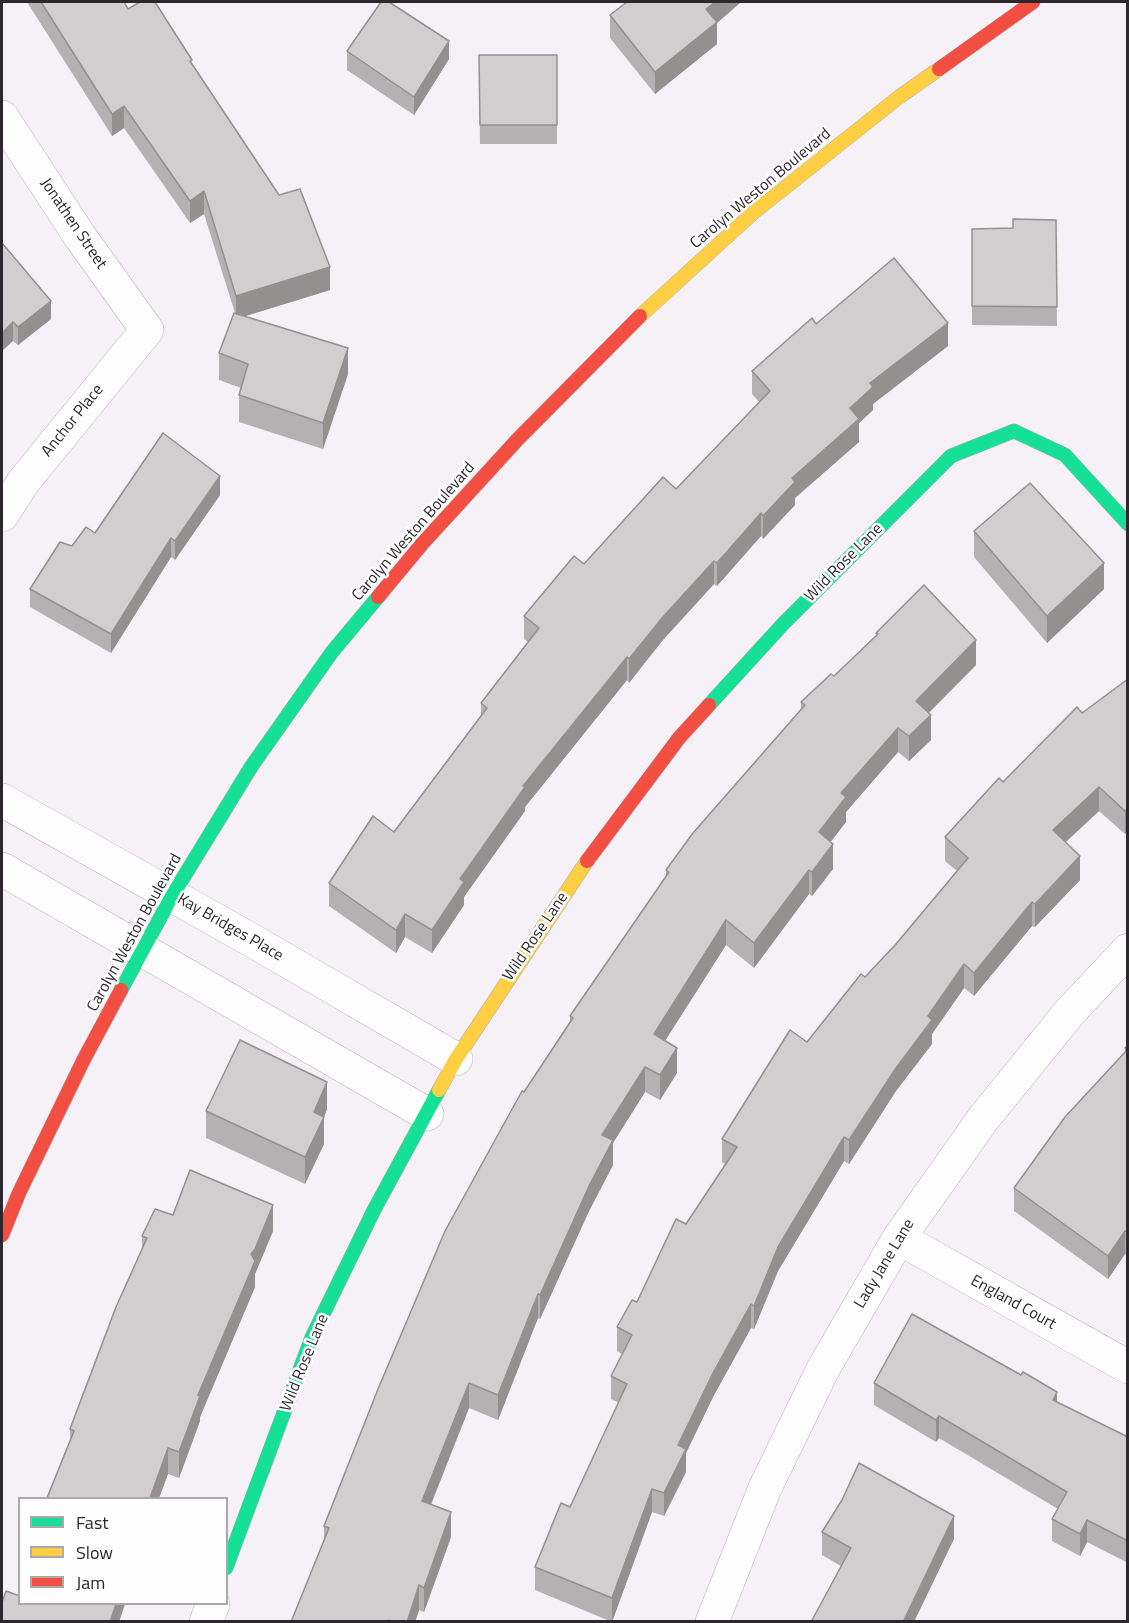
<!DOCTYPE html>
<style>
body{margin:0}
#map{position:relative;width:1129px;height:1623px;overflow:hidden;background:#f6f0f7;font-family:"Titillium Web",sans-serif}
canvas{display:block}
.frame{position:absolute;inset:0;border:3px solid #2b272c;pointer-events:none}
.legend{position:absolute;left:18px;top:1497px;width:210px;height:108px;box-sizing:border-box;background:#fefefe;border:2px solid #aaa8aa;margin:0;padding:8px 10px;list-style:none;font-size:18px;color:#2b272c}
.legend li{display:flex;align-items:center;gap:12px;height:30px}
.legend b{width:30px;border:2px solid #aaa8aa}
</style>
<div id="map">
<canvas width="1129" height="1623"></canvas>
<div class="frame"></div>
<ul class="legend">
<li><b style="height:8px;background:#16e098"></b>Fast</li>
<li><b style="height:8px;background:#ffcf43"></b>Slow</li>
<li><b style="height:8px;background:#f24e42"></b>Jam</li>
</ul>
</div>
<script>
const g = document.querySelector('canvas').getContext('2d');
g.lineJoin = 'round';
function toPath(rows) {
  const path = new Path2D();
  for (const r of rows) {
    path.moveTo(r[0], r[1]);
    for (let i = 2; i < r.length; i += 2) path.lineTo(r[i], r[i + 1]);
  }
  return path;
}
function trace(path, color, width, dash) {
  g.strokeStyle = color;
  g.lineWidth = width;
  g.lineCap = dash ? 'butt' : 'round';
  g.setLineDash(dash || []);
  g.stroke(path);
}
function fill(path, color) {
  g.fillStyle = color;
  g.fill(path, 'evenodd');
}
function label(font, color, halo, rows, align = 'center') {
  g.font = font + ' "Titillium Web",sans-serif';
  g.lineWidth = 5;
  g.setLineDash([]);
  g.textBaseline = 'middle';
  g.strokeStyle = halo;
  g.fillStyle = color;
  for (const [text, x, y, turn = 0] of rows) {
    g.save();
    g.translate(x, y);
    g.rotate((+turn || 0) * Math.PI / 180);
    g.textAlign = isNaN(turn) ? turn : align;
    if (halo) g.strokeText(text, 0, 0);
    g.fillText(text, 0, 0);
    g.restore();
  }
}
const street = toPath([
 [2,117,79,235,147,330,24,481,2,515],
 [2,800,253,941,456,1059],
 [2,869,427,1114],
 [899,1238,1128,1367],
 [206,1622,213,1604],
 [712,1622,765,1488,823,1369,899,1238,983,1119,1069,1013,1128,950]
]);
const fast = toPath([
 [709,705,783,624,951,456,1014,431,1065,455,1128,524],
 [121,990,172,896,251,767,332,652,378,597],
 [226,1568,312,1337,374,1210,439,1090]
]);
const slow = toPath([
 [640,316,753,213,899,97,939,69],
 [439,1090,456,1059,587,861]
]);
const jam = toPath([
 [939,69,1033,2],
 [378,597,422,544,518,439,640,316],
 [587,861,679,738,709,705],
 [2,1235,19,1193,84,1059,121,990]
]);
const wall = toPath([
 [27,2,124,2,128,9,192,66,330,290,245,316,348,374,323,449,239,422,239,395,241,388,219,380,219,353,235,313,204,214,190,223,124,128,112,136],
 [627,2,741,2,717,23,717,44,655,94,610,38,610,15],
 [347,51,449,59,414,115,347,70],
 [479,55,557,55,557,144,480,144],
 [1013,219,1056,220,1057,326,972,325,972,229,1013,228],
 [2,243,51,319,18,345,13,341],
 [1128,305,1128,329,1126,328,1126,307],
 [816,324,948,346,873,404,873,410,859,423,859,442,795,498,795,505,763,539,761,536,717,586,714,584,662,641,629,683,627,680,525,807,525,811,464,897,464,905,432,953,405,937,396,953,329,906,329,883,394,832,481,716,481,703,528,642,524,639,524,616,584,564,676,489,759,402,752,394,752,371],
 [220,495,175,560,171,557,111,653,30,607,30,589,72,546,95,533],
 [974,531,1104,589,1047,643,974,557],
 [876,633,976,665,929,713,931,740,909,761,898,752,846,812,846,822,830,842,833,869,812,896,809,894,754,968,726,945,665,1041,677,1073,660,1100,645,1092,613,1143,613,1165,589,1211,540,1319,538,1318,498,1420,469,1408,431,1505,451,1537,424,1612,419,1610,415,1622,291,1622,324,1540,324,1526,524,1092,570,1021,570,1016,666,877,666,870,801,709,801,702,834,676,876,636],
 [1128,679,1128,831,1125,834,1099,811,1065,842,1080,880,1035,927,1032,926,974,996,964,988,932,1034,932,1044,896,1091,849,1164,844,1161,778,1271,754,1329,751,1328,713,1397,686,1453,686,1472,664,1516,652,1512,612,1622,535,1590,535,1567,570,1507,619,1403,611,1399,611,1376,622,1354,617,1351,617,1327,637,1302,686,1224,725,1164,722,1162,722,1139,896,944,957,871,945,861,945,837,1003,782,1082,713],
 [1128,1045,1128,1255,1125,1254,1108,1279,1014,1211,1014,1188,1125,1052,1125,1048],
 [327,1109,324,1117,324,1144,305,1184,206,1138,206,1111],
 [173,1215,273,1231,255,1274,255,1287,200,1417,200,1421,179,1478,168,1474,159,1498,47,1498,70,1440,70,1429,142,1248,142,1236],
 [874,1383,1057,1402,1128,1437,1128,1563,1087,1542,1080,1556,1052,1541,1052,1519,1058,1509,939,1438,936,1442,874,1405],
 [822,1532,954,1539,841,1566,822,1555]
]);
const shadedWall = toPath([
 [715,2,741,2,717,23,717,44,655,94,655,72,706,9],
 [449,41,449,59,414,115,414,97],
 [124,106,124,128,112,136,112,114],
 [204,191,204,214,190,223,190,201],
 [330,267,330,290,236,319,236,296],
 [51,301,51,319,18,345,18,327],
 [13,322,13,341,2,351,2,333],
 [948,323,948,346,873,404,873,410,859,423,859,442,795,498,795,505,763,539,763,516,792,478,870,383],
 [348,348,348,374,323,449,323,423],
 [220,476,220,495,175,560,175,541],
 [761,513,761,536,717,586,717,563],
 [171,538,171,557,111,653,111,634],
 [714,561,714,584,662,641,629,683,629,659,662,618],
 [1104,563,1104,589,1047,643,1047,616],
 [976,640,976,665,916,725,916,701],
 [627,657,627,680,525,807,525,811,464,897,464,905,432,953,432,930,460,879,523,786],
 [931,715,931,740,909,761,909,736],
 [898,728,898,752,846,812,846,822,819,857,819,832,841,793],
 [1099,787,1099,811,1053,854,1053,830],
 [1128,808,1128,831,1125,834,1125,811],
 [833,844,833,869,812,896,812,872],
 [1080,856,1080,880,1035,927,1035,904],
 [809,870,809,894,754,968,754,943],
 [1032,902,1032,926,974,996,974,973],
 [405,914,405,937,396,953,396,930],
 [726,920,726,945,654,1058,654,1034],
 [964,964,964,988,932,1034,932,1044,896,1091,849,1164,849,1140,928,1016],
 [677,1048,677,1073,660,1100,660,1075],
 [645,1067,645,1092,613,1143,613,1165,589,1211,540,1319,540,1295,602,1135],
 [327,1082,327,1109,324,1117,324,1144,305,1184,305,1157,314,1112],
 [844,1137,844,1161,778,1271,754,1329,754,1306,778,1247],
 [273,1205,273,1231,255,1274,255,1287,200,1417,200,1421,179,1478,179,1452,198,1395,251,1254],
 [1125,1231,1125,1254,1108,1279,1108,1256],
 [538,1294,538,1318,498,1420,498,1395],
 [751,1304,751,1328,713,1397,686,1453,686,1472,664,1516,664,1493,678,1445,713,1373],
 [469,1383,469,1408,422,1526,422,1501],
 [1057,1392,1057,1414,1053,1400],
 [939,1416,939,1438,936,1442,936,1420],
 [168,1448,168,1474,159,1498,150,1498],
 [652,1489,652,1512,612,1622,612,1598],
 [451,1512,451,1537,424,1612,424,1588],
 [954,1516,954,1539,914,1622,903,1622],
 [1087,1520,1087,1542,1080,1556,1080,1534],
 [419,1585,419,1610,415,1622,407,1622],
 [116,1604,125,1604,119,1622,110,1622]
]);
const building = toPath([
 [41,2,124,2,128,9,140,2,155,2,192,60,190,61,279,195,300,189,330,267,236,296,204,191,190,201,124,106,112,114,41,2],
 [381,2,389,2,449,41,414,97,347,51,381,2],
 [627,2,715,2,706,9,717,22,655,72,610,15,627,2],
 [479,55,557,55,557,125,480,125,479,55],
 [1013,219,1056,220,1057,307,972,306,972,229,1013,228,1013,219],
 [2,243,51,301,18,327,13,322,2,333,2,243],
 [894,258,948,323,870,383,873,387,850,408,859,419,792,478,795,482,763,516,761,513,717,563,714,561,662,618,629,659,627,657,523,786,525,787,460,879,464,882,432,930,405,914,396,930,329,883,373,816,394,832,487,708,481,703,539,628,524,616,574,556,584,564,663,477,676,489,770,391,752,371,812,318,816,324,894,258],
 [234,313,348,348,323,423,239,395,248,364,219,353,234,313],
 [163,433,220,476,175,541,171,538,111,634,30,589,60,542,72,546,86,527,95,533,163,433],
 [1030,483,1104,563,1047,616,974,531,1030,483],
 [924,585,976,640,916,701,931,715,909,736,898,728,841,793,846,797,819,832,833,844,812,872,809,870,754,943,726,920,654,1034,677,1048,660,1075,645,1067,602,1135,613,1140,589,1186,540,1295,538,1294,498,1395,469,1383,422,1501,451,1512,424,1588,419,1585,407,1622,392,1622,389,1620,388,1622,291,1622,329,1528,324,1526,378,1389,445,1231,522,1091,524,1092,573,1018,570,1016,669,872,666,870,693,833,805,705,801,702,831,674,834,676,878,634,876,633,924,585],
 [1128,679,1128,808,1125,811,1099,787,1053,830,1080,856,1035,904,1032,902,974,973,964,964,928,1016,932,1020,896,1068,849,1140,844,1137,778,1247,754,1306,751,1304,713,1373,678,1445,686,1449,664,1493,652,1489,612,1598,535,1567,561,1503,570,1507,627,1384,611,1376,632,1335,617,1327,632,1300,637,1302,676,1219,686,1224,737,1147,722,1139,790,1030,807,1042,861,974,865,977,896,944,968,858,945,837,999,778,1003,782,1077,707,1082,713,1128,679],
 [240,1040,327,1082,314,1112,324,1117,305,1157,206,1111,240,1040],
 [1128,1045,1128,1232,1125,1231,1108,1256,1014,1188,1065,1117,1127,1050,1125,1048,1128,1045],
 [190,1170,273,1205,255,1249,251,1254,255,1261,198,1395,200,1396,179,1452,168,1448,150,1498,47,1498,74,1431,70,1429,116,1307,147,1238,142,1236,155,1209,173,1215,190,1170],
 [912,1314,1021,1375,1023,1372,1057,1392,1053,1400,1128,1437,1128,1541,1087,1520,1080,1534,1052,1519,1067,1492,939,1416,936,1420,874,1383,912,1314],
 [859,1463,954,1516,903,1622,811,1622,851,1548,822,1532,842,1500,859,1463],
 [6,1591,20,1596,20,1604,116,1604,110,1622,2,1622,2,1602,6,1591]
]);
const streetNames = [
 ["Carolyn Weston Boulevard",761,189,-40],
 ["Jonathen Street",73,224,56],
 ["Anchor Place",73,421,-51],
 ["Carolyn Weston Boulevard",414,532,-49],
 ["Wild Rose Lane",844,563,-45],
 ["Kay Bridges Place",230,928,30],
 ["Carolyn Weston Boulevard",135,933,-61],
 ["Wild Rose Lane",536,937,-56],
 ["Lady Jane Lane",885,1264,-59],
 ["England Court",1013,1303,29],
 ["Wild Rose Lane",305,1363,-68]
];
trace(street, '#b7b2b8', 34);
trace(fast, '#b7b2b8', 15);
trace(slow, '#b7b2b8', 15);
trace(jam, '#b7b2b8', 15);
trace(street, '#fefdfe', 33);
trace(fast, '#16e098', 14);
trace(slow, '#ffcf43', 14);
trace(jam, '#f24e42', 14);
fill(wall, '#b5b0b1');
fill(shadedWall, '#939090');
fill(building, '#d2cdce');
trace(building, '#939090', 1.5);
label('16px', '#2b272c', '#fefefe', streetNames);
</script>
